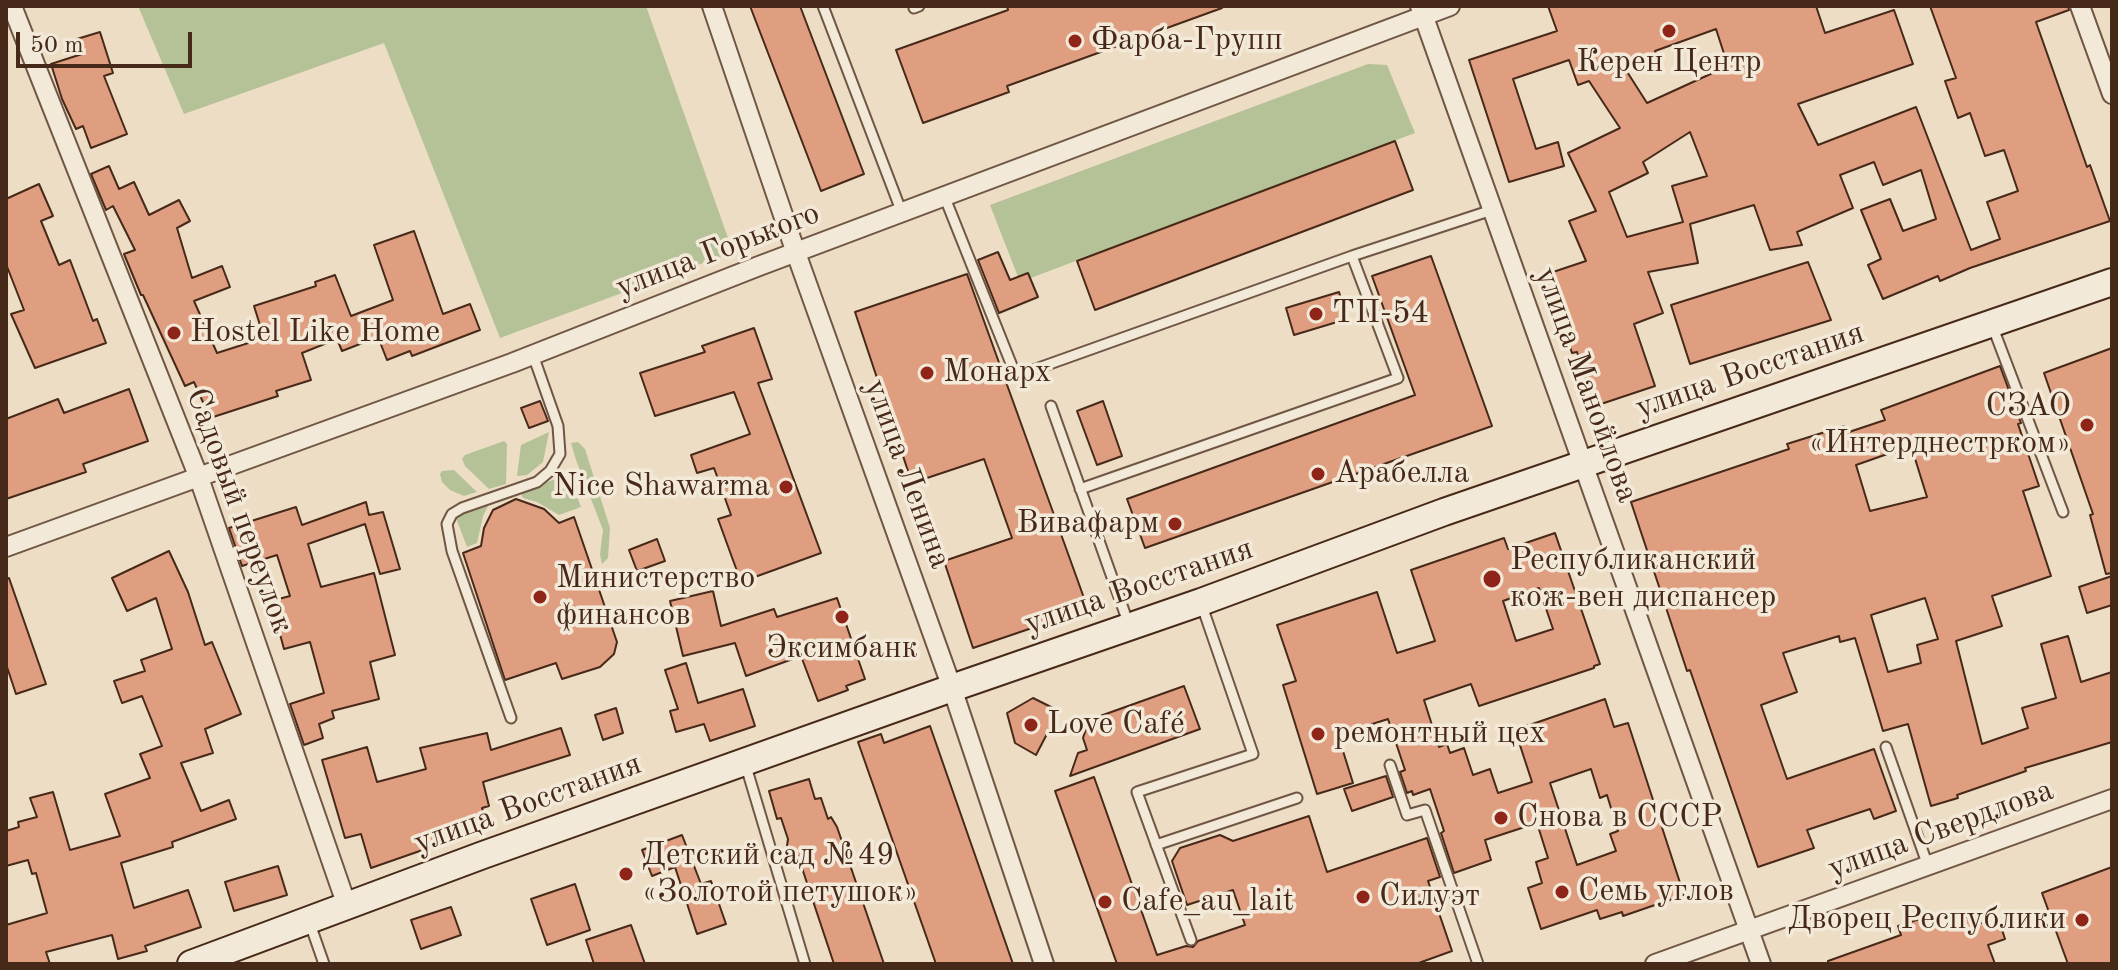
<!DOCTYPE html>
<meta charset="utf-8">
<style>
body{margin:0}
#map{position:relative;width:2118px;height:970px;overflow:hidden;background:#edddc4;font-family:"Old Standard TT",serif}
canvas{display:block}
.frame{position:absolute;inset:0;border:8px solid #472919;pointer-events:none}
.scale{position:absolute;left:16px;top:32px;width:176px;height:36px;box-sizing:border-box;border:4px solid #472919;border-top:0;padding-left:10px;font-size:24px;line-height:28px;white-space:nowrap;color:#472919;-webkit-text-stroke:6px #f3e9d9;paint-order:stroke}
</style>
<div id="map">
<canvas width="2118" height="970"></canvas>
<div class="frame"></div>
<div class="scale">50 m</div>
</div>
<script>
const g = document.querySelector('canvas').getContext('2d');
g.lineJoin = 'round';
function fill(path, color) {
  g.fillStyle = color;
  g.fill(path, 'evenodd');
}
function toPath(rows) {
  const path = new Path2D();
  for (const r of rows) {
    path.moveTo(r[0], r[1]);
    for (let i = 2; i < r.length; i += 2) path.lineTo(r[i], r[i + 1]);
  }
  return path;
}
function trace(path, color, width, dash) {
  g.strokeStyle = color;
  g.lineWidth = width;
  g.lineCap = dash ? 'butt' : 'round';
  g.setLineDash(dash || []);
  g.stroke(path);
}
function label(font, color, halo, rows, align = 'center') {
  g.font = font + ' "Old Standard TT",serif';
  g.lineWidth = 7;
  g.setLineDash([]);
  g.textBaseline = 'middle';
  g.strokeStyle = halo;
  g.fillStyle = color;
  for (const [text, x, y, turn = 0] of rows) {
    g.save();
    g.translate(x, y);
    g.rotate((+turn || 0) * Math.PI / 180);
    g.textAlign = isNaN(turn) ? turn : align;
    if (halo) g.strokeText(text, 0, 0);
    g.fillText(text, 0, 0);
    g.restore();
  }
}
const green = toPath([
 [138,6,646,6,733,252,500,338,384,43,184,114],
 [1368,64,1387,65,1415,133,1020,282,990,205],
 [549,432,543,462,527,475,517,476,521,445],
 [504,441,507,444,506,484,489,489,465,466,462,459,465,455],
 [578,442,585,449,610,528,608,558,602,564,600,554,603,530,576,460,571,443],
 [454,470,477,492,464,496,450,490,442,482,440,474,442,471],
 [565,476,570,477,581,507,559,515,537,502,523,498,520,491],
 [489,504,483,516,477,543,467,547,456,518,457,514]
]);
const building = toPath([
 [750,6,800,6,864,174,821,191,750,6],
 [1007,6,1221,6,1222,8,1007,86,1009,92,923,123,896,50,1008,10,1007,6],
 [1548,6,1816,6,1825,33,1894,10,1913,64,1798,104,1818,145,1916,107,1971,250,2000,239,1987,202,2018,191,2004,150,1985,156,1970,113,1958,118,1945,81,1956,78,1930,6,2068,6,2069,10,2036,22,2087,167,2090,165,2110,221,1970,268,1940,281,1938,276,1883,299,1868,265,1881,259,1861,210,1890,199,1903,231,1936,219,1921,170,1883,185,1874,162,1840,175,1853,208,1797,232,1802,245,1770,250,1754,205,1690,224,1698,263,1648,272,1663,313,1634,324,1655,386,1595,406,1577,352,1572,353,1557,308,1564,306,1553,272,1586,261,1569,221,1596,211,1568,153,1620,128,1589,81,1578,85,1569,60,1513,79,1536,149,1558,142,1564,166,1509,182,1469,60,1557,31,1548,6],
 [1716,29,1728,66,1647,103,1624,67,1656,54,1655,51,1716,29],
 [1690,132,1707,176,1672,186,1683,222,1627,237,1609,192,1648,173,1643,162,1690,132],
 [100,32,113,73,104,76,127,134,91,148,83,126,76,129,62,99,51,64,82,54,77,39,100,32],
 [1395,141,1413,190,1095,310,1077,261,1395,141],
 [109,166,119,189,134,182,149,215,179,200,190,221,177,228,192,278,222,266,230,287,194,301,217,353,264,338,254,306,316,286,315,282,335,275,351,316,393,300,374,245,414,231,443,314,470,304,480,330,412,356,410,351,387,360,378,337,342,351,337,339,302,353,311,380,276,391,278,396,210,418,194,382,185,386,143,295,141,295,124,254,135,250,113,206,106,210,91,174,109,166],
 [39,184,53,216,41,221,59,265,70,260,93,321,97,319,106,343,35,368,11,314,24,310,6,264,6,199,39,184],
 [998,252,1010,280,1028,273,1038,297,999,313,978,260,998,252],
 [1431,256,1492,426,1145,548,1127,499,1415,395,1372,276,1431,256],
 [1808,262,1831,320,1690,364,1671,305,1808,262],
 [967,274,1088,609,973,648,944,561,1012,538,984,459,912,483,855,312,967,274],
 [1339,292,1347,319,1294,335,1286,308,1339,292],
 [754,328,772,379,758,383,821,553,741,582,718,519,731,515,714,468,697,473,691,455,750,434,734,392,655,416,640,373,705,352,702,346,754,328],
 [2112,348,2112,573,2106,574,2090,515,2093,514,2044,373,2112,348],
 [2000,366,2021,423,2018,424,2039,486,2023,491,2051,576,1992,596,2002,626,1956,641,1982,744,2028,728,2022,708,2056,698,2041,644,2068,636,2081,682,2112,672,2112,742,2025,768,2026,771,1957,795,1958,798,1931,806,1908,724,1883,731,1855,638,1840,642,1839,636,1783,653,1797,692,1761,705,1787,779,1874,749,1896,811,1874,819,1870,809,1807,830,1814,848,1758,867,1690,670,1687,671,1631,502,1789,449,1787,444,1844,426,1846,433,1885,420,1881,410,2000,366],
 [1912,449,1927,497,1870,511,1856,465,1896,451,1897,454,1912,449],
 [1925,598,1938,639,1917,645,1921,663,1888,672,1871,615,1925,598],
 [129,389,148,441,83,464,86,472,6,499,6,419,58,399,64,413,129,389],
 [540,401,548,421,529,428,521,408,540,401],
 [1103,401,1122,456,1097,465,1077,411,1103,401],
 [516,499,544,509,559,523,574,517,617,642,614,654,600,667,562,679,556,663,505,680,463,553,481,546,484,528,493,510,516,499],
 [366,502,369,515,383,512,400,569,380,574,365,524,308,544,321,587,374,573,395,655,370,662,379,699,332,711,334,718,319,724,323,738,304,745,290,704,324,693,310,642,284,649,271,601,290,596,277,555,242,566,229,528,296,507,302,525,366,502],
 [1555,533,1600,664,1594,666,1594,668,1479,706,1471,684,1424,700,1439,747,1447,744,1450,753,1464,748,1473,775,1490,769,1498,793,1532,782,1515,730,1605,699,1614,727,1628,723,1684,895,1623,916,1622,912,1600,919,1597,910,1541,929,1528,888,1542,883,1536,862,1548,858,1537,823,1485,840,1491,860,1454,873,1441,833,1444,831,1430,789,1413,795,1412,791,1407,793,1400,772,1405,770,1388,719,1338,735,1353,783,1317,794,1283,685,1296,681,1277,625,1377,592,1397,653,1435,641,1411,570,1504,538,1508,549,1555,533],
 [1539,588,1553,629,1516,641,1503,601,1539,588],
 [1591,769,1600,798,1607,795,1618,831,1610,834,1616,851,1577,865,1550,783,1591,769],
 [657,539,665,561,637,571,629,550,657,539],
 [169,551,188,592,205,645,212,642,241,714,205,729,213,753,181,763,201,811,229,800,236,819,172,842,173,847,121,863,134,908,188,890,201,927,145,946,147,951,118,959,112,935,46,952,50,964,6,964,6,925,47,913,36,873,32,874,28,860,6,866,6,831,19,827,18,822,37,817,30,798,53,792,70,850,120,836,105,794,150,778,140,754,162,746,142,696,122,703,114,681,145,671,141,660,172,649,156,598,127,611,112,578,169,551],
 [2112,576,2112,605,2087,613,2079,587,2112,576],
 [9,578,46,684,16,694,6,664,6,579,9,578],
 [713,591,721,626,774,609,777,617,837,598,865,679,846,686,848,690,818,701,801,656,746,676,735,643,683,656,670,601,713,591],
 [686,663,698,703,743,689,755,726,710,741,704,724,676,732,670,711,678,709,665,670,686,663],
 [1184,686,1200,729,1070,776,1078,753,1087,750,1083,738,1089,720,1184,686],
 [1033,698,1059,711,1036,755,1015,743,1007,713,1033,698],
 [616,708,623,733,603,740,595,715,616,708],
 [930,726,1013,964,936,964,858,742,881,734,884,743,930,726],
 [561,728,570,755,483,782,489,806,482,808,487,826,436,840,437,845,371,868,361,834,345,838,322,760,367,747,377,782,426,769,420,748,487,733,491,750,561,728],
 [1386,776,1393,797,1352,811,1344,789,1386,776],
 [1094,777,1157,955,1186,946,1193,947,1198,941,1245,925,1233,890,1187,905,1172,861,1180,848,1220,835,1233,841,1309,816,1327,872,1427,838,1440,877,1428,881,1452,951,1416,964,1117,964,1055,791,1094,777],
 [809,779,815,799,821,798,828,819,831,817,837,827,884,964,834,964,798,856,787,846,788,839,781,818,777,819,769,791,809,779],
 [682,835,701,884,711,881,726,924,697,934,675,867,652,876,642,850,682,835],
 [278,866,287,895,234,911,225,882,278,866],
 [2112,867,2112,964,2068,964,2042,893,2112,867],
 [575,884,590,930,547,945,531,899,575,884],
 [451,907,461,935,421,949,411,920,451,907],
 [1978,914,1981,923,1998,917,2005,939,1988,945,1995,964,1828,964,1828,961,1901,935,1898,926,1932,915,1937,927,1978,914],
 [631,925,645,964,594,964,586,940,631,925]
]);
const lane = toPath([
 [823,6,902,213],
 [914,8,919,6],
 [945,198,1016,376,1352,256,1492,210],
 [1992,325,2063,512],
 [1051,406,1129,625],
 [1080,489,1398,378,1352,256],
 [511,718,452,551,447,524,452,514,462,508,537,482,550,471,560,454,558,426,533,355],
 [1886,747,1928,866],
 [745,763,805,964],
 [1390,765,1407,815,1425,810,1478,964],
 [1156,845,1297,798],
 [309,921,324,964],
 [1191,940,1137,792,1253,754,1202,606]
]);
const street = toPath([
 [12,6,199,478,347,906],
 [712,6,796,253,952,688,1044,964],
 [1420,6,1761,964],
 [2080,6,2112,94],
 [6,547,512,363,759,266,1450,6],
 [1655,964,2112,799]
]);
const secondary = toPath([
 [191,964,483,855,952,688,1201,602,1444,512,2112,282]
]);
const markers = [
 [1669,31,8,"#8f2418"],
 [1075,41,8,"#8f2418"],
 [1316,314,8,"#8f2418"],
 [174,333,8,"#8f2418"],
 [927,373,8,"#8f2418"],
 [2087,425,8,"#8f2418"],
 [1318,474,8,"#8f2418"],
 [786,487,8,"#8f2418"],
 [1175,524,8,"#8f2418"],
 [1492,579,10,"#8f2418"],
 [540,597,8,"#8f2418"],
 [842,617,8,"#8f2418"],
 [1031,725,8,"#8f2418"],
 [1318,734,8,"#8f2418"],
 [1501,818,8,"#8f2418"],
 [626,874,8,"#8f2418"],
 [1562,892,8,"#8f2418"],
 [1363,897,8,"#8f2418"],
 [1105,902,8,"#8f2418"],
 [2082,920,8,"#8f2418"]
];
const poiNames = [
 ["Фарба-Групп",1091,41],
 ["Керен Центр",1669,63,"center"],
 ["ТП-54",1332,314],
 ["Hostel Like Home",190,333],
 ["Монарх",943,373],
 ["СЗАО",2071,407,"right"],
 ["«Интерднестрком»",2071,444,"right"],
 ["Арабелла",1334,474],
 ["Nice Shawarma",770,487,"right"],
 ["Вивафарм",1159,524,"right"],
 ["Республиканский",1510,561],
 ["кож-вен диспансер",1510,598],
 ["Министерство",556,579],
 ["финансов",556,616],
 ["Эксимбанк",842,649,"center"],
 ["Love Сafé",1047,725],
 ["ремонтный цех",1334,734],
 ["Снова в СССР",1517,818],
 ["Детский сад №49",642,856],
 ["«Золотой петушок»",642,893],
 ["Семь углов",1578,892],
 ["Силуэт",1379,897],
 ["Cafe_au_lait",1121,902],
 ["Дворец Республики",2066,920,"right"]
];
const streetNames = [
 ["улица Горького",718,251,-21],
 ["улица Восстания",1750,371,-19],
 ["улица Манойлова",1586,385,70],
 ["улица Ленина",907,474,70],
 ["Садовый переулок",239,511,70],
 ["улица Восстания",1139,587,-19],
 ["улица Восстания",528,804,-20],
 ["улица Свердлова",1941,830,-20]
];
fill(green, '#b5c297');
fill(building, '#e09e80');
trace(building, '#472919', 2);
trace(lane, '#705644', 13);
trace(street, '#705644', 22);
trace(secondary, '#472919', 30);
trace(lane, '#f3e9d9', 9);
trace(street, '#f3e9d9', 18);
trace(secondary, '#f3e9d9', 26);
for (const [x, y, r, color] of markers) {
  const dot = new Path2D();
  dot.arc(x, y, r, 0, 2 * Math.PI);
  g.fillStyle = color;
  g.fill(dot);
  trace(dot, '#f3e9d9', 3);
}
label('32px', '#472919', '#f3e9d9', poiNames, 'left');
label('32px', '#472919', '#f3e9d9', streetNames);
</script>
